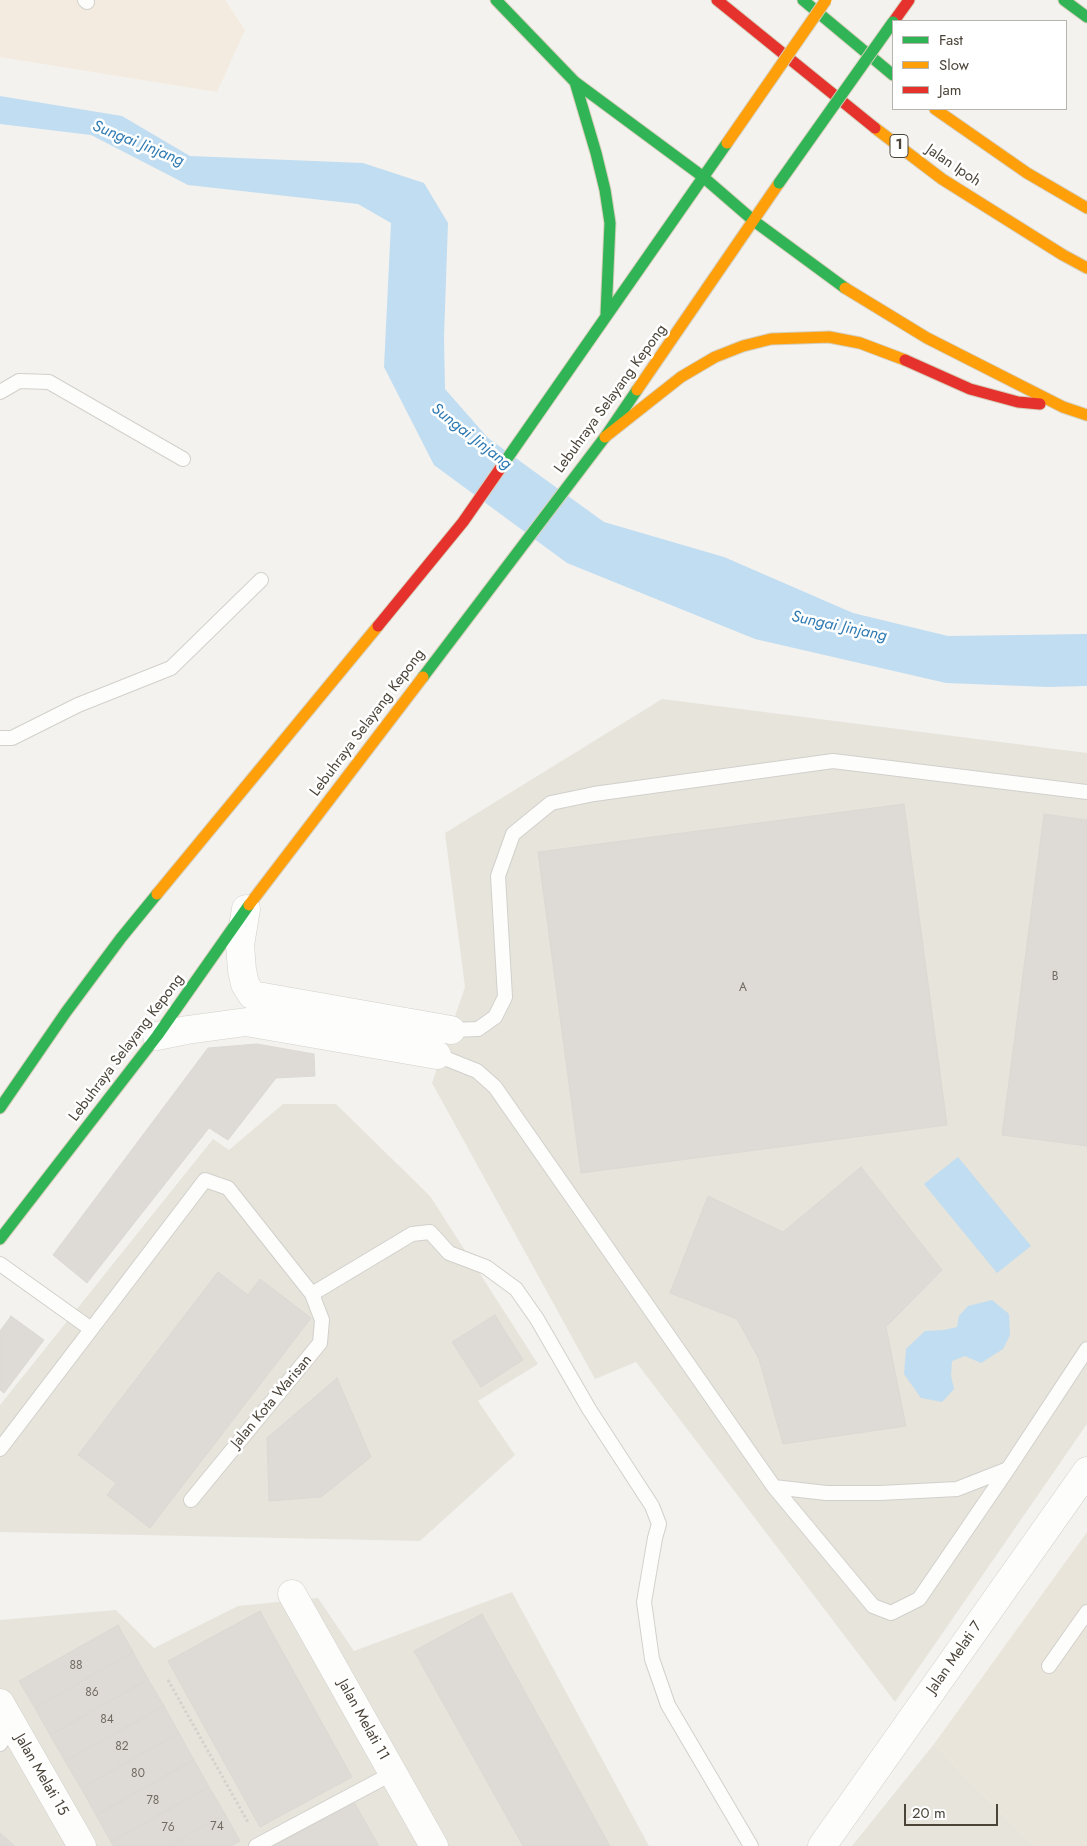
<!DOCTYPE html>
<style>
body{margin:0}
#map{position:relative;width:1087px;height:1846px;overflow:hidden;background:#f4f2ee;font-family:Jost,sans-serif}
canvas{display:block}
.legend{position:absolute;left:892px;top:20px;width:175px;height:90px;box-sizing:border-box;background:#fff;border:1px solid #b7b4b0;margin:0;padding:6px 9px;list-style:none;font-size:15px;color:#4b4439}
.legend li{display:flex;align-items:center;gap:10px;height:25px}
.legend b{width:25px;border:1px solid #b7b4b0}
.scale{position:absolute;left:904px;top:1804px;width:94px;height:22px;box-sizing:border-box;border:2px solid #4b4439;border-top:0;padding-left:6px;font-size:15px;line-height:18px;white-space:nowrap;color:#4b4439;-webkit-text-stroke:4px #fff;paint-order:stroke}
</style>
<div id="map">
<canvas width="1087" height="1846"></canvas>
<ul class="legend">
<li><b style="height:6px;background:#30b455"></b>Fast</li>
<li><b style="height:6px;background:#ff9f0a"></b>Slow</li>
<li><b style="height:6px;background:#e5322d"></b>Jam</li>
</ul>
<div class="scale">20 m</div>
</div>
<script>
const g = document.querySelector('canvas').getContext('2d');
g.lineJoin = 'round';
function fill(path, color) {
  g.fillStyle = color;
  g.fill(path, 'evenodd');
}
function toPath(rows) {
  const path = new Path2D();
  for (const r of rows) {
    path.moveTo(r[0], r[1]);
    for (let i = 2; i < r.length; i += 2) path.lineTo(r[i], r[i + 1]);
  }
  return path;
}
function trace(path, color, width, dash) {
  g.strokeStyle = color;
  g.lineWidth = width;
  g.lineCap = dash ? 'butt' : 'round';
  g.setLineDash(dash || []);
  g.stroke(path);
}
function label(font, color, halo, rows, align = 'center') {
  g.font = font + ' Jost,sans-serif';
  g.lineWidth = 5;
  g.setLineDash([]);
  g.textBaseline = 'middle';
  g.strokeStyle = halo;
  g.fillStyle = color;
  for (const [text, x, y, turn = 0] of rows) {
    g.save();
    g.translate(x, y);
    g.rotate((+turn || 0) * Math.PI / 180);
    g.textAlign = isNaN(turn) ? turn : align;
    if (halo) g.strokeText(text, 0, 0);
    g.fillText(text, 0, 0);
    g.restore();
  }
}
const residential = toPath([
 [662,699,1087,753,1087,1424,895,1702,636,1362,595,1379,432,1083,465,987,445,833],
 [283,1104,336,1104,430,1196,538,1364,478,1401,515,1455,420,1541,0,1532,0,1405,213,1139,229,1150],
 [512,1592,649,1846,0,1846,0,1620,116,1610,154,1648,238,1606,318,1598,354,1651],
 [934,1744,1034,1846,852,1846]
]);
const commercial = toPath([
 [0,0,225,0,245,30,217,92,0,57]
]);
const education = toPath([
 [1087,1532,1087,1846,1034,1846,934,1744]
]);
const water = toPath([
 [0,96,122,116,190,156,363,163,424,183,448,223,444,337,445,389,488,438,604,522,724,557,853,613,948,636,1087,634,1087,686,1048,687,946,683,755,639,567,563,434,465,384,367,391,223,358,204,188,185,91,135,0,124],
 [958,1157,1031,1246,997,1273,924,1184],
 [992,1300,1009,1314,1010,1335,1003,1349,981,1363,965,1356,952,1361,951,1376,954,1389,942,1402,921,1398,904,1374,906,1349,925,1331,944,1330,957,1327,959,1316,968,1306]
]);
const building = toPath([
 [904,804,947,1125,581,1173,538,852,904,804],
 [1044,814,1087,820,1087,1146,1002,1135,1044,814],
 [257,1044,314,1054,315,1076,276,1078,228,1140,209,1128,87,1283,53,1255,208,1048,257,1044],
 [861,1167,942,1270,886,1327,906,1426,783,1444,759,1359,737,1319,670,1293,708,1196,783,1232,861,1167],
 [218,1272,248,1295,260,1279,311,1318,150,1528,107,1495,116,1483,78,1455,218,1272],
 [495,1315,523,1360,481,1387,452,1342,495,1315],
 [11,1316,44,1340,4,1393,0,1390,0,1331,11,1316],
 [337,1378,371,1457,321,1497,269,1501,267,1438,337,1378],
 [260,1611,352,1777,260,1827,168,1661,260,1611],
 [482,1614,610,1846,523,1846,414,1651,482,1614],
 [118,1625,133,1652,35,1708,19,1681,118,1625],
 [133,1652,148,1679,50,1735,35,1708,133,1652],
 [148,1679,164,1706,65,1761,50,1735,148,1679],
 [164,1706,179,1733,81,1788,65,1761,164,1706],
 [179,1733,194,1760,96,1815,81,1788,179,1733],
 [194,1760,209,1787,111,1842,96,1815,194,1760],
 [209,1787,225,1814,168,1846,113,1846,111,1842,209,1787],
 [354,1802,379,1846,274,1846,354,1802],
 [225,1814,240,1841,231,1846,168,1846,225,1814],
 [0,1833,15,1846,0,1846,0,1833]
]);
const path = toPath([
 [168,1680,249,1824]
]);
const lane = toPath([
 [85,0,87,2],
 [0,392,19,381,49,382,183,459],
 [0,738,12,738,78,705,171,668,261,580],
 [451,1030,478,1029,495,1017,505,997,498,876,513,834,551,803,594,794,833,761,1087,792],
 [437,1055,477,1071,495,1087,774,1487,873,1606,891,1613,919,1599,1008,1469,1087,1349],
 [0,1264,91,1329],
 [0,1449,205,1180,228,1188,312,1294,412,1234,430,1232,449,1253,486,1267,516,1289,537,1319,589,1409,652,1506,659,1524,655,1538,644,1602,652,1659,668,1705,751,1846],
 [774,1487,826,1493,880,1493,957,1489,1008,1469],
 [191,1500,320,1343,322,1320,312,1294],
 [1049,1666,1087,1612],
 [0,1744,13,1726],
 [256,1846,393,1773]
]);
const street = toPath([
 [246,909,240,945,242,970,245,984,252,995,451,1030],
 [157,1036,187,1030,246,1022,437,1055],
 [292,1594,434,1846],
 [0,1703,82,1846],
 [822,1846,1087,1471]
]);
const fast = toPath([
 [496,0,575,82,702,176,754,221,845,288],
 [803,0,893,75],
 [1064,0,1087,17],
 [575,82,596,153,605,190,610,223,606,315],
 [504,463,727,143],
 [423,677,605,437,637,390],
 [0,1108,66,1012,121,938,157,894],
 [0,1239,157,1036,249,905]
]);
const slow = toPath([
 [935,109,1027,173,1087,208],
 [875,128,942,179,1063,255,1087,268],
 [845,288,927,338,1063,407,1087,415],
 [637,390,779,183],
 [605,437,681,377,715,357,743,346,771,339,829,337,860,343,905,360],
 [157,894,378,626],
 [249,905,423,677]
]);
const jam = toPath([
 [717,0,875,128],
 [894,21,909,0],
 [905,360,970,389,1018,402,1040,404],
 [378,626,463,522,504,463]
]);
const fastBridge = toPath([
 [779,183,893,22]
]);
const slowBridge = toPath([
 [727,143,826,0]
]);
const numberNames = [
 ["B",1055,977],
 ["A",743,988],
 ["88",76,1666],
 ["86",92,1693],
 ["84",107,1720],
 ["82",122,1747],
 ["80",138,1774],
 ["78",153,1801],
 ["74",217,1827],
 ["76",168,1828]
];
const shields = [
 [899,146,18]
];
const shieldNames = [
 ["1",899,146]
];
const streetNames = [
 ["Jalan Ipoh",953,166,34],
 ["Lebuhraya Selayang Kepong",611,399,-54],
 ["Lebuhraya Selayang Kepong",368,723,-53],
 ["Lebuhraya Selayang Kepong",127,1048,-53],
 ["Jalan Kota Warisan",272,1402,-50],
 ["Jalan Melati 7",955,1658,-55],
 ["Jalan Melati 11",363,1720,61],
 ["Jalan Melati 15",41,1775,60]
];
const waterNames = [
 ["Sungai Jinjang",138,144,22],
 ["Sungai Jinjang",471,437,38],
 ["Sungai Jinjang",839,627,12]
];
fill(residential, '#e7e4dc');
fill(commercial, '#f3ebdf');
fill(education, '#eae5da');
fill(water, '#c0ddf1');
fill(building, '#dedbd6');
trace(building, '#dcd9d4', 1);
trace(lane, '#d2d0cb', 16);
trace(street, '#d2d0cb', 29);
trace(fast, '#d6cebb', 13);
trace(slow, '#d6cebb', 13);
trace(jam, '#d6cebb', 13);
trace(path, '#d3d2cc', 3, [2.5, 2.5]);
trace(lane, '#fdfdfc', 14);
trace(street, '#fdfdfc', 28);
trace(fast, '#30b455', 11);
trace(slow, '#ff9f0a', 11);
trace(jam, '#e5322d', 11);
trace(fastBridge, '#d6cebb', 13, []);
trace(slowBridge, '#d6cebb', 13, []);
trace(fastBridge, '#30b455', 11);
trace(slowBridge, '#ff9f0a', 11);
label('12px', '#706a61', null, numberNames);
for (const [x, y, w] of shields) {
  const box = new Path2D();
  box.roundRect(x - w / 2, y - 11.5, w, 23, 4);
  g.fillStyle = '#fff';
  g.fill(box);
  trace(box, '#4b4439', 1);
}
label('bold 14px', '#4b4439', null, shieldNames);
label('15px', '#4b4439', '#fff', streetNames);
label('italic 16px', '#2e7ab2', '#fff', waterNames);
</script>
